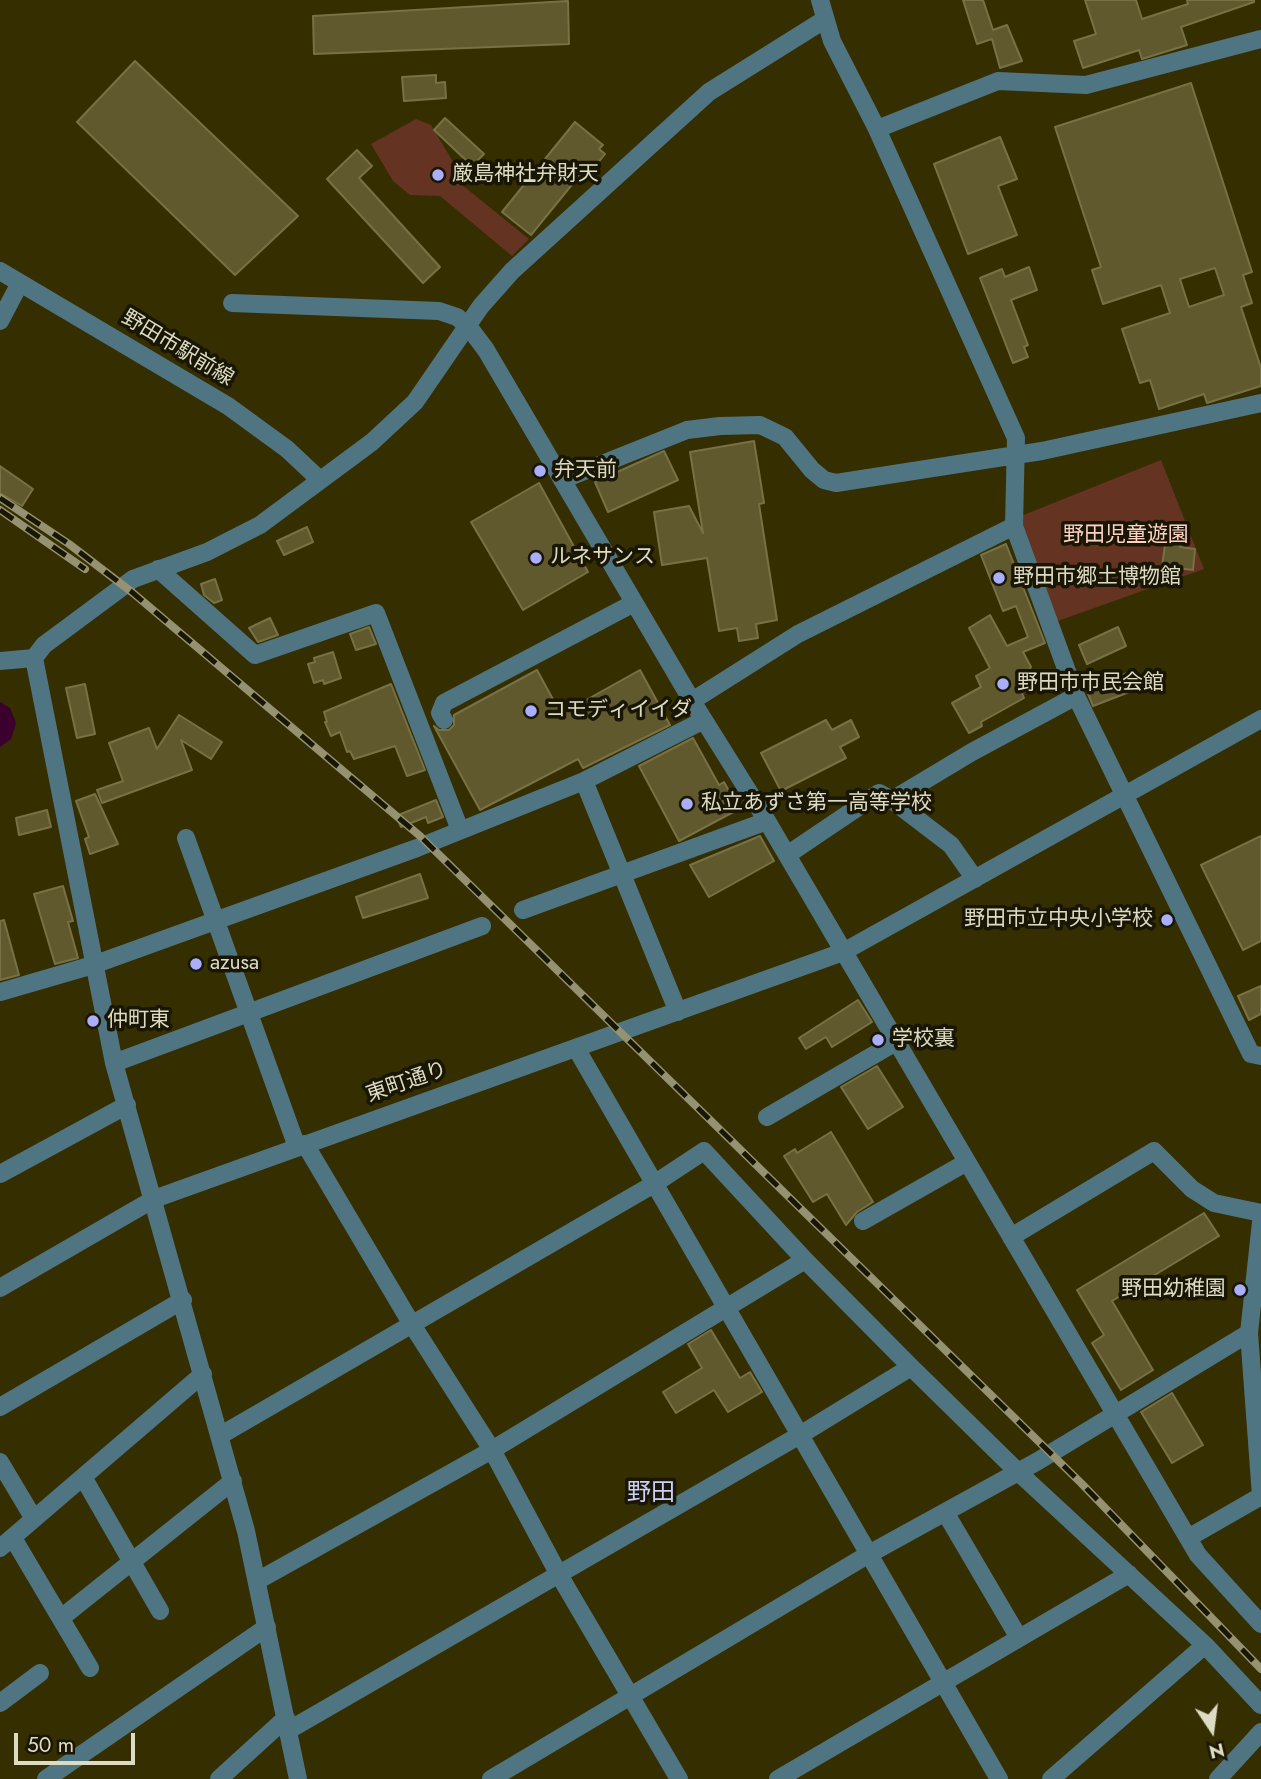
<!DOCTYPE html>
<meta charset="utf-8">
<style>
body{margin:0}
#map{position:relative;width:1261px;height:1779px;overflow:hidden;background:#352e00;font-family:Jost,sans-serif}
canvas{display:block}
.north{position:absolute;left:1177px;top:1695px;width:70px;height:70px;-webkit-text-stroke:5px #191605;paint-order:stroke;rotate:167deg;font-size:19px;font-weight:700;line-height:28px;text-align:center;color:#dedbc4}
.north::after{content:'';display:block;margin:auto;width:24px;height:32px;background:#dedbc4;clip-path:polygon(50% 0,100% 100%,50% 72%,0 100%)}
.scale{position:absolute;left:14px;top:1733px;width:121px;height:32px;box-sizing:border-box;border:4px solid #dedbc4;border-top:0;padding-left:9px;font-size:21px;line-height:24px;white-space:nowrap;color:#dedbc4;-webkit-text-stroke:5px #191605;paint-order:stroke}
</style>
<div id="map">
<canvas width="1261" height="1779"></canvas>
<div class="north">N</div>
<div class="scale">50 m</div>
</div>
<script>
const g = document.querySelector('canvas').getContext('2d');
g.lineJoin = 'round';
function fill(path, color) {
  g.fillStyle = color;
  g.fill(path, 'evenodd');
}
function toPath(rows) {
  const path = new Path2D();
  for (const r of rows) {
    path.moveTo(r[0], r[1]);
    for (let i = 2; i < r.length; i += 2) path.lineTo(r[i], r[i + 1]);
  }
  return path;
}
function trace(path, color, width, dash) {
  g.strokeStyle = color;
  g.lineWidth = width;
  g.lineCap = dash ? 'butt' : 'round';
  g.setLineDash(dash || []);
  g.stroke(path);
}
function label(font, color, halo, rows, align = 'center') {
  g.font = font + ' Jost,"Noto Sans JP",sans-serif';
  g.lineWidth = 7;
  g.setLineDash([]);
  g.textBaseline = 'middle';
  g.strokeStyle = halo;
  g.fillStyle = color;
  for (const [text, x, y, turn = 0] of rows) {
    g.save();
    g.translate(x, y);
    g.rotate((+turn || 0) * Math.PI / 180);
    g.textAlign = isNaN(turn) ? turn : align;
    if (halo) g.strokeText(text, 0, 0);
    g.fillText(text, 0, 0);
    g.restore();
  }
}
const green = toPath([
 [416,119,431,125,458,170,461,184,529,239,512,256,440,196,410,195,393,181,371,144],
 [1161,460,1204,569,1055,622,1021,527,1021,516]
]);
const water = toPath([
 [0,702,10,708,16,723,11,739,0,747]
]);
const building = toPath([
 [963,0,983,0,993,30,1007,25,1022,61,1000,68,992,39,977,44,963,0],
 [1085,0,1136,0,1142,19,1188,4,1187,0,1254,0,1254,2,1181,27,1187,45,1142,59,1139,50,1083,68,1074,41,1096,34,1085,0],
 [568,1,569,44,314,54,313,16,568,1],
 [135,61,298,216,235,275,77,122,135,61],
 [436,75,436,83,445,82,446,98,404,101,402,77,436,75],
 [1191,83,1252,272,1243,275,1252,303,1241,307,1261,368,1261,386,1207,403,1204,394,1159,409,1150,380,1140,383,1122,329,1170,313,1161,285,1103,304,1092,270,1101,267,1055,127,1191,83],
 [1215,268,1224,295,1189,307,1180,279,1215,268],
 [445,118,484,154,472,166,434,130,445,118],
 [575,122,603,145,599,149,605,154,589,174,582,179,579,176,531,235,502,212,575,122],
 [1000,137,1017,179,998,186,1017,235,968,254,934,164,1000,137],
 [357,150,372,166,359,178,440,267,423,283,327,179,357,150],
 [1029,267,1037,290,1011,300,1028,345,1024,347,1028,357,1013,363,980,278,1002,269,1005,277,1029,267],
 [754,441,764,503,759,504,777,620,756,624,758,638,739,641,737,628,719,631,707,558,662,565,654,512,689,506,703,533,690,452,754,441],
 [664,451,678,480,608,512,595,482,664,451],
 [0,466,33,489,22,506,0,493,0,466],
 [539,483,588,572,523,610,471,522,539,483],
 [307,527,313,542,284,555,277,541,307,527],
 [1166,538,1181,540,1180,547,1195,549,1193,570,1162,566,1166,538],
 [1006,544,1045,643,1023,652,1031,667,1025,676,1032,689,1022,693,1024,698,981,722,982,726,969,733,952,703,981,687,976,676,990,668,969,628,990,615,1007,646,1028,637,1016,606,1003,611,981,555,1006,544],
 [215,579,222,600,214,603,204,595,201,584,215,579],
 [270,618,278,635,258,642,249,628,270,618],
 [369,627,376,644,356,650,350,634,369,627],
 [1118,627,1126,646,1087,664,1079,645,1118,627],
 [333,652,341,678,324,684,323,680,314,683,308,664,315,662,314,658,333,652],
 [537,670,561,714,640,670,670,725,583,768,578,759,480,810,434,726,439,730,449,730,454,725,454,715,537,670],
 [1130,672,1137,689,1093,706,1086,689,1130,672],
 [85,684,95,734,77,738,66,688,85,684],
 [391,684,425,770,407,776,395,746,354,759,350,751,347,752,340,732,331,736,325,722,327,722,324,712,391,684],
 [179,715,222,742,211,759,181,740,192,770,102,803,97,790,123,781,109,743,149,728,157,749,179,715],
 [826,720,832,730,851,720,859,737,840,747,846,758,781,791,761,753,826,720],
 [693,738,719,785,724,782,739,809,679,841,639,766,693,738],
 [95,794,118,844,90,854,85,839,89,837,76,801,95,794],
 [436,800,443,817,428,823,426,817,401,827,396,816,436,800],
 [47,810,51,827,19,835,16,818,47,810],
 [760,836,774,861,709,897,690,865,760,836],
 [1261,836,1261,941,1243,950,1201,865,1261,836],
 [420,874,428,898,363,918,356,897,420,874],
 [63,886,73,921,68,922,78,958,55,964,34,894,63,886],
 [4,920,19,975,0,980,0,921,4,920],
 [1261,986,1261,1014,1249,1020,1238,996,1261,986],
 [858,1000,872,1022,832,1047,826,1037,806,1049,799,1038,858,1000],
 [877,1066,903,1107,868,1129,841,1087,877,1066],
 [831,1132,873,1202,857,1212,846,1225,827,1194,813,1202,784,1156,795,1149,797,1153,831,1132],
 [1204,1213,1219,1236,1112,1301,1153,1370,1121,1390,1092,1343,1104,1335,1077,1290,1204,1213],
 [711,1330,740,1378,750,1372,762,1392,728,1412,714,1390,676,1413,663,1392,702,1368,688,1344,711,1330],
 [1172,1393,1203,1445,1172,1463,1141,1412,1172,1393]
]);
const minor = toPath([
 [820,0,832,41,877,129,1016,438,1014,526,1076,696,1251,1054,1261,1056],
 [877,129,998,81,1086,85,1261,39],
 [0,271,228,406,287,449,320,480],
 [232,303,439,311,457,317,468,326,486,350,692,701,767,821,1188,1538,1198,1555,1261,1624],
 [0,321,20,283],
 [562,480,687,430,720,426,760,425,785,437,812,470,824,480,836,483,1042,451,1261,403],
 [158,569,255,655,376,613,460,830],
 [34,658,114,1063,246,1531,298,1779],
 [0,661,34,658,44,645,133,579,207,552,260,525,372,442,415,402,481,306,512,271,709,92,824,20],
 [692,701,798,634,1014,526],
 [444,720,440,713,444,703,634,603],
 [584,781,678,1012],
 [892,800,951,845,975,879],
 [186,838,297,1147],
 [787,855,879,793,892,800,972,752,1076,696],
 [523,910,767,821],
 [0,992,93,965,417,848,584,781,704,720],
 [576,1048,999,1779],
 [114,1063,482,926],
 [767,1117,896,1042],
 [305,1144,411,1323,492,1450,558,1573,679,1779],
 [0,1174,127,1105],
 [863,1221,967,1162],
 [1011,1237,1154,1151,1192,1189,1214,1203,1261,1213],
 [0,1288,154,1199,843,952,1261,719],
 [0,1407,183,1300],
 [221,1435,654,1184,704,1151,805,1260,911,1367,1017,1471,1205,1645,1261,1705],
 [0,1462,34,1519],
 [83,1477,160,1611],
 [945,1512,1019,1638],
 [13,1538,90,1668],
 [1188,1538,1261,1496,1249,1333,1261,1222],
 [0,1548,203,1374],
 [257,1581,492,1450,805,1260],
 [61,1618,233,1481],
 [0,1703,40,1673],
 [289,1730,800,1435,911,1367],
 [46,1779,267,1627],
 [219,1779,286,1718],
 [491,1779,869,1554,1038,1461,1249,1333],
 [778,1779,1129,1574],
 [1051,1779,1205,1645],
 [1218,1779,1261,1732]
]);
const rail = toPath([
 [0,498,69,544,133,593,420,836,1081,1483,1261,1669],
 [0,510,85,569]
]);
const markers = [
 [438,175,7,"#abaffb"],
 [540,471,7,"#abaffb"],
 [536,558,7,"#abaffb"],
 [999,578,7,"#abaffb"],
 [1003,684,7,"#abaffb"],
 [531,711,7,"#abaffb"],
 [687,804,7,"#abaffb"],
 [1167,920,7,"#abaffb"],
 [196,964,7,"#abaffb"],
 [93,1021,7,"#abaffb"],
 [878,1040,7,"#abaffb"],
 [1240,1290,7,"#abaffb"]
];
const poiNames = [
 ["厳島神社弁財天",452,175],
 ["弁天前",554,471],
 ["ルネサンス",550,558],
 ["野田市郷土博物館",1013,578],
 ["野田市市民会館",1017,684],
 ["コモディイイダ",545,711],
 ["私立あずさ第一高等学校",701,804],
 ["野田市立中央小学校",1153,920,"right"],
 ["azusa",210,964],
 ["仲町東",107,1021],
 ["学校裏",892,1040],
 ["野田幼稚園",1226,1290,"right"]
];
const streetNames = [
 ["野田市駅前線",177,349,31],
 ["東町通り",407,1083,-19]
];
const parkNames = [
 ["野田児童遊園",1126,536]
];
const quarterNames = [
 ["野田",651,1494]
];
fill(green, '#643321');
fill(water, '#3b002d');
fill(building, '#60592e');
trace(building, '#777145', 2);
trace(minor, '#507582', 18);
trace(rail, '#969271', 8);
trace(rail, '#191605', 5, [16]);
for (const [x, y, r, color] of markers) {
  const dot = new Path2D();
  dot.arc(x, y, r, 0, 2 * Math.PI);
  g.fillStyle = color;
  g.fill(dot);
  trace(dot, '#191605', 2.5);
}
label('21px', '#dedbc4', '#191605', poiNames, 'left');
label('21px', '#dedbc4', '#191605', streetNames);
label('21px', '#fdd2c2', '#191605', parkNames);
label('24px', '#cbcffa', '#191605', quarterNames);
</script>
